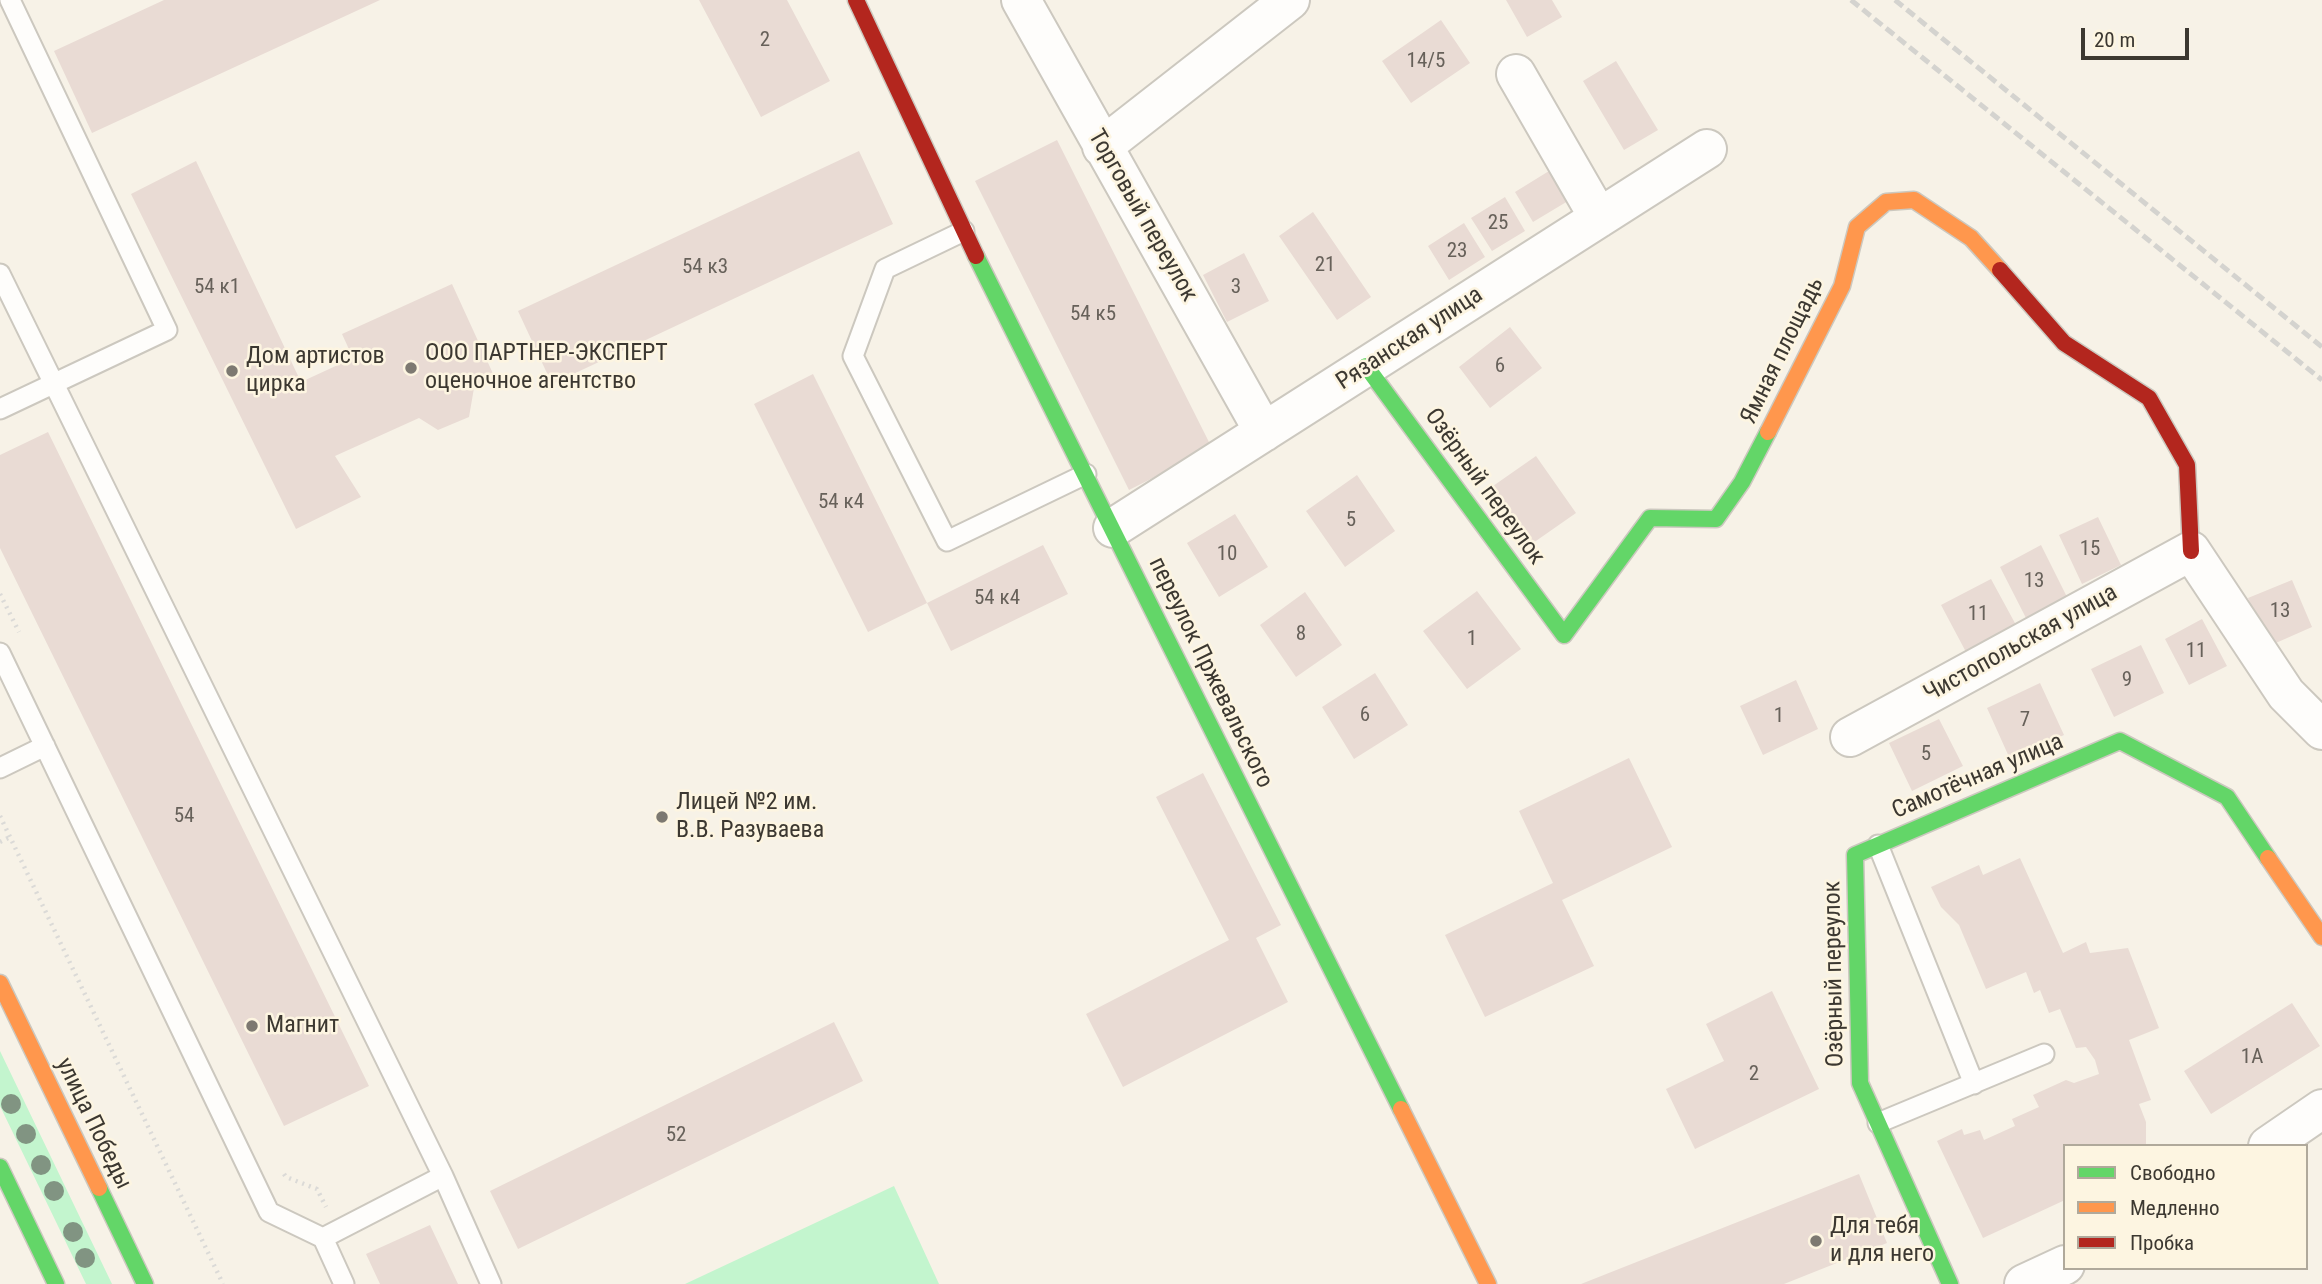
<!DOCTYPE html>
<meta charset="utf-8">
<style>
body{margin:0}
#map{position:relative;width:2322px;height:1284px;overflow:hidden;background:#f7f2e7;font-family:"Roboto Condensed",sans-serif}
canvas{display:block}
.legend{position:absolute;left:2063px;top:1144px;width:245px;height:126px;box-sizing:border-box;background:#fdf5e1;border:2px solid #b0a99b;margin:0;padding:9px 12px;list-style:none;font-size:21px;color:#3c3831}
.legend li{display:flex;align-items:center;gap:14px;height:35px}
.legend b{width:35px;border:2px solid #b0a99b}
.scale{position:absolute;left:2081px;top:28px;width:108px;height:32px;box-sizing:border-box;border:4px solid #3c3831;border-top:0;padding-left:9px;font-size:21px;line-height:24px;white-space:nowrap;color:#3c3831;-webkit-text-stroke:5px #fdf5e1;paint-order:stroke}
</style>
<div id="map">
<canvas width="2322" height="1284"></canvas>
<ul class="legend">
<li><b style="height:9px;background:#63d668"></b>Свободно</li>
<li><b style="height:9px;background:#ff974d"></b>Медленно</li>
<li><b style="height:9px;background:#b3261e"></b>Пробка</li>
</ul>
<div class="scale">20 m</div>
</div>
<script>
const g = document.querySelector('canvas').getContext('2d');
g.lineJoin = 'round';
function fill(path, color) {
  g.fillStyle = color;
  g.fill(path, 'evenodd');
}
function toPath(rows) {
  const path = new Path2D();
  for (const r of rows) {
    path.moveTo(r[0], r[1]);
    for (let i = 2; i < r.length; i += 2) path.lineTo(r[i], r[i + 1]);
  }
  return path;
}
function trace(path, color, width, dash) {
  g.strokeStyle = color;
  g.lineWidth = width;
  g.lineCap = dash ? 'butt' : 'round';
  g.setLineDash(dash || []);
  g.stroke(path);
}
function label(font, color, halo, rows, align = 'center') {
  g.font = font + ' "Roboto Condensed",sans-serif';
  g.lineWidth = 5;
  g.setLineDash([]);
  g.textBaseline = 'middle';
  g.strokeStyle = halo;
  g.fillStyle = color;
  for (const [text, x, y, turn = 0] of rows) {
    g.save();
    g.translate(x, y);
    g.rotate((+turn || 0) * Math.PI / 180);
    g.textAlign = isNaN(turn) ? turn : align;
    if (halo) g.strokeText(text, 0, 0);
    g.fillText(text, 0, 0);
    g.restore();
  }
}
const green = toPath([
 [0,1051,112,1284,86,1284,0,1106],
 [894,1186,939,1284,685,1284]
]);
const building = toPath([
 [164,0,380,0,92,133,54,51],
 [699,0,787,0,830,81,761,117],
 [1506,0,1552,0,1562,17,1527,37],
 [1441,20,1470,63,1411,103,1382,61],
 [1616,61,1658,130,1624,150,1583,81],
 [1057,140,1212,448,1129,490,975,181],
 [859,151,893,224,552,384,518,311],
 [196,161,301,382,353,358,342,334,452,284,495,378,474,388,469,417,438,430,419,418,335,456,361,497,296,529,131,194],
 [1549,171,1568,201,1533,222,1515,192],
 [1505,197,1525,231,1492,251,1471,218],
 [1313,212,1371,297,1337,320,1279,236],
 [1464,223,1485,257,1449,280,1428,246],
 [1244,253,1269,301,1227,322,1203,275],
 [1510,327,1542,368,1490,408,1459,367],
 [813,374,927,603,868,632,754,404],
 [48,432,369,1086,284,1126,0,548,0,455],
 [1536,456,1576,513,1523,550,1483,493],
 [1357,475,1395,531,1345,567,1306,511],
 [1235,514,1268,567,1219,597,1187,543],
 [2098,517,2121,565,2082,584,2059,535],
 [1043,545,1068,594,951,651,927,603],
 [2041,545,2067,597,2026,618,2000,567],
 [1991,579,2016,625,1966,652,1941,605],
 [2292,580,2312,627,2269,646,2248,598],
 [1477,591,1521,649,1467,689,1423,631],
 [1305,592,1342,645,1296,677,1260,625],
 [2202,619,2227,666,2189,685,2165,639],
 [2141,645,2164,693,2114,717,2091,669],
 [1375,673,1408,725,1354,759,1322,707],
 [1796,680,1818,729,1763,755,1740,706],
 [2040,683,2064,735,2010,759,1987,708],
 [1939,719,1963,766,1912,791,1889,743],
 [1629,758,1672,847,1562,900,1594,966,1485,1017,1445,935,1553,883,1519,811],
 [1203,773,1281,925,1256,938,1288,1002,1123,1087,1086,1014,1229,940,1156,797],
 [2020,858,2063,953,2086,942,2090,953,2128,948,2159,1028,2129,1040,2151,1100,2139,1104,2146,1122,2146,1146,2065,1146,2065,1200,1983,1238,1937,1141,1962,1129,1964,1135,1980,1130,1984,1140,2015,1126,2012,1119,2039,1107,2033,1095,2066,1080,2074,1083,2099,1074,2095,1060,2086,1047,2076,1048,2060,1009,2049,1013,2040,990,2034,993,2026,972,1986,989,1959,925,1941,907,1931,887,1979,865,1983,875],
 [1772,991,1819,1089,1695,1149,1666,1089,1724,1061,1706,1024],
 [2292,1003,2320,1046,2211,1114,2184,1071],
 [834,1022,863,1081,518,1249,490,1191],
 [1859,1174,1887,1243,1784,1284,1581,1284],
 [430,1225,458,1284,380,1284,366,1254]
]);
const path = toPath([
 [0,594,19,632],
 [0,816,223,1284],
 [0,842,10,837],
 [284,1174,286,1177,317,1189,326,1207]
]);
const lane = toPath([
 [964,231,885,269,853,356,947,541,1086,474],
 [0,274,443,1176,323,1238],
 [0,409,167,330,10,0],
 [0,653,269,1212,323,1238,344,1284],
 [0,768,45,746],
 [1878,845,1974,1084],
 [1878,1123,2044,1054],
 [443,1176,491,1284]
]);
const street = toPath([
 [1021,0,1264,432],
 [1516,74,1599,218],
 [1102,147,1290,0],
 [1113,528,1707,149],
 [1850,737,2191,551,2286,694,2322,730],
 [2268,1146,2322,1109],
 [2024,1284,2065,1265]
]);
const fast = toPath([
 [976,256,1401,1109],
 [1366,366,1564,635,1650,518,1716,519,1742,482,1768,432],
 [0,1167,56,1284],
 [99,1188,145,1284],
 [1950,1284,1860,1083,1855,855,2120,741,2227,797,2268,858]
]);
const slow = toPath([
 [1768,432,1842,286,1857,227,1886,202,1914,200,1971,238,2000,270],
 [2268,858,2322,937],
 [0,983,99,1188],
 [1401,1109,1488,1284]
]);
const jam = toPath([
 [856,0,976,256],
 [2000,270,2064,343,2149,398,2187,465,2191,551]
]);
const rail = toPath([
 [1851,0,2322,380],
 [1895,0,2322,347]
]);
const trees = [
 [11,1104],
 [26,1134],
 [41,1165],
 [54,1191],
 [73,1232],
 [85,1258]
];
const markers = [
 [411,368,7,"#7d7971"],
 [232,371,7,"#7d7971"],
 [662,817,7,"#7d7971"],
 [252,1026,7,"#7d7971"],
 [1816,1241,7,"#7d7971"]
];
const numberNames = [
 ["2",765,41],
 ["14/5",1426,62],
 ["25",1498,224],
 ["23",1457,252],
 ["21",1325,266],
 ["54 к3",705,268],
 ["54 к1",217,288],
 ["3",1236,288],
 ["54 к5",1093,315],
 ["6",1500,367],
 ["54 к4",841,503],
 ["5",1351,521],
 ["15",2090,550],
 ["10",1227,555],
 ["13",2034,582],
 ["54 к4",997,599],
 ["13",2280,612],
 ["11",1978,615],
 ["8",1301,635],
 ["1",1472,640],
 ["11",2196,652],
 ["9",2127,681],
 ["6",1365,716],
 ["1",1779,717],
 ["7",2025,721],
 ["5",1926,755],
 ["54",184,817],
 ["1А",2252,1058],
 ["2",1754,1075],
 ["52",676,1136]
];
const streetNames = [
 ["Торговый переулок",1142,216,60],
 ["Рязанская улица",1410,339,-33],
 ["Ямная площадь",1783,351,-64],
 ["Озёрный переулок",1484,487,54],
 ["Чистопольская улица",2021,644,-29],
 ["переулок Пржевальского",1210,673,64],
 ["Самотёчная улица",1978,777,-23],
 ["Озёрный переулок",1835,974,-91],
 ["улица Победы",93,1124,64]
];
const poiNames = [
 ["ООО ПАРТНЕР-ЭКСПЕРТ",425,354],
 ["оценочное агентство",425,382],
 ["Дом артистов",246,357],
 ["цирка",246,385],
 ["Лицей №2 им.",676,803],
 ["В.В. Разуваева",676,831],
 ["Магнит",266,1026],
 ["Для тебя",1830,1227],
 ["и для него",1830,1255]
];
fill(green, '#c3f5ce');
fill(building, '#e9dbd4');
trace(lane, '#ccc8bf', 23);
trace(street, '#ccc8bf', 42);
trace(fast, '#ccc8bf', 19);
trace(slow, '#ccc8bf', 19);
trace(jam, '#ccc8bf', 19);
trace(path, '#dbdad7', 4.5, [2, 5]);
trace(lane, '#fefdfb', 19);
trace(street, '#fefdfb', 38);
trace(fast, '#63d668', 16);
trace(slow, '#ff974d', 16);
trace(jam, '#b3261e', 16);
trace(rail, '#d4d3cf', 5, [10, 5]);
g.fillStyle = '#819482';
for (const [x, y] of trees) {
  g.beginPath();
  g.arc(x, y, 10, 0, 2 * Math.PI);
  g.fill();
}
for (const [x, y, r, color] of markers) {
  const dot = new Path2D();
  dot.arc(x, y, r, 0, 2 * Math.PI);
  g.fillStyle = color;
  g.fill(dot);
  trace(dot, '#fdf5e1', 2.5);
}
label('21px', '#67615a', null, numberNames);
label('24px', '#3c3831', '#fdf5e1', streetNames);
label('24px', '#3c3831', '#fdf5e1', poiNames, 'left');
</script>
